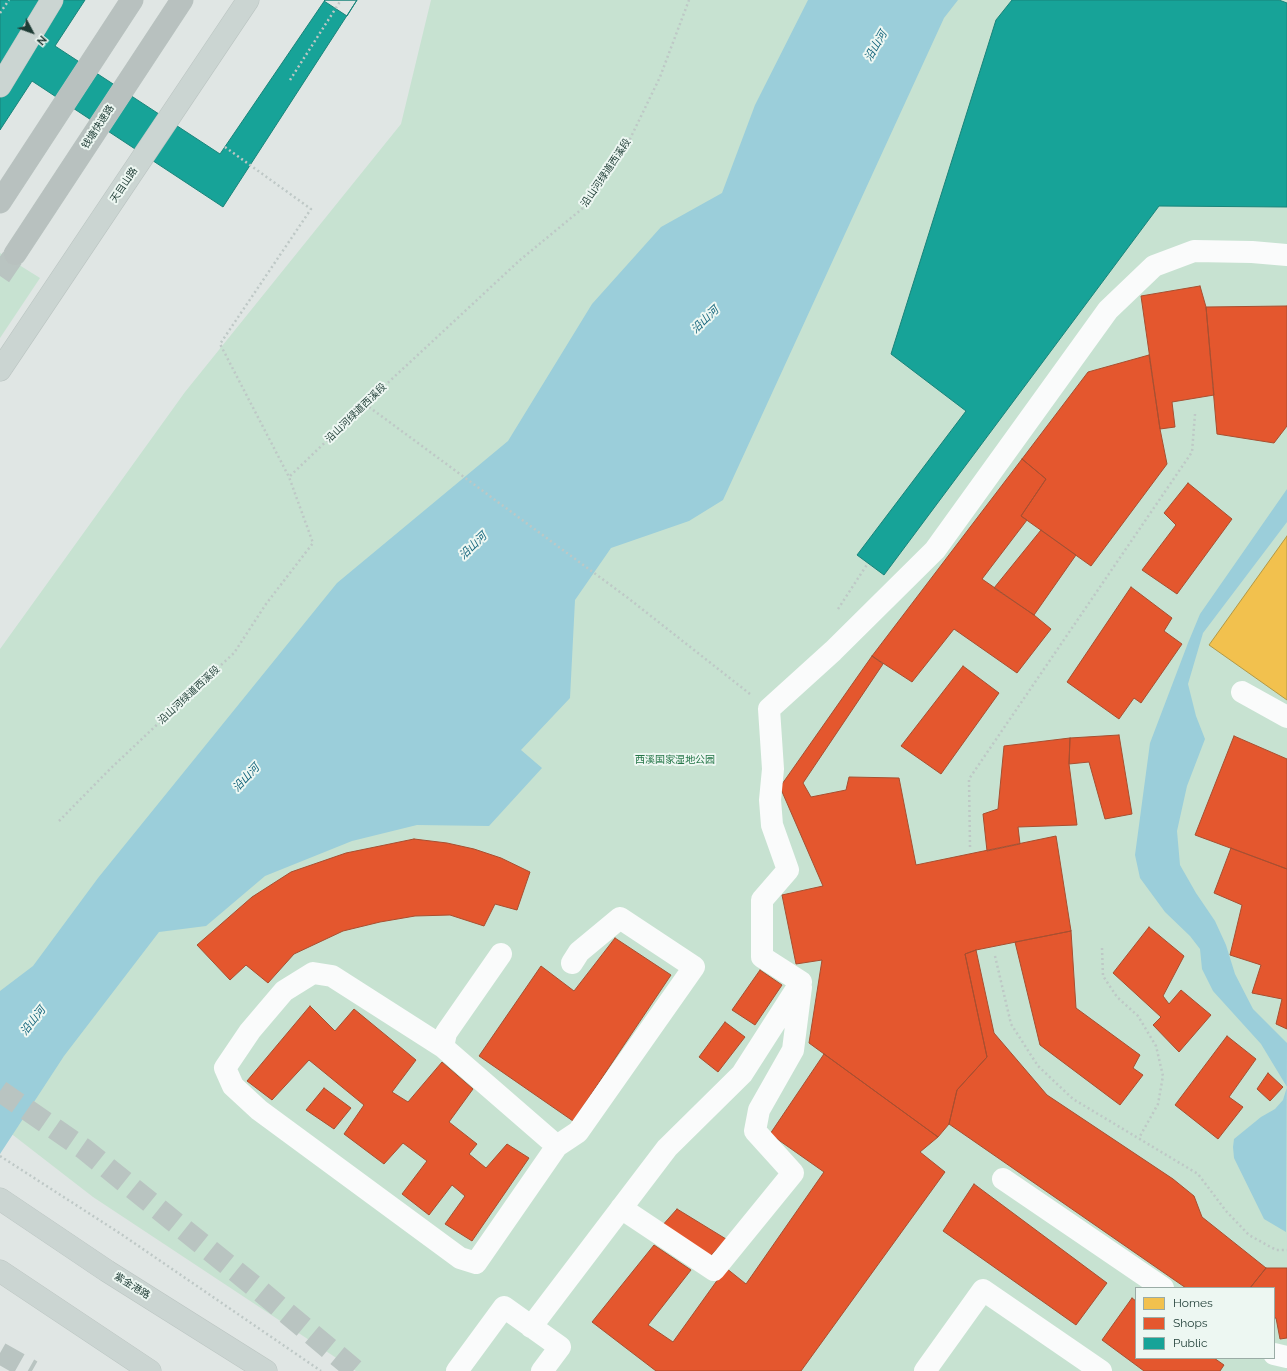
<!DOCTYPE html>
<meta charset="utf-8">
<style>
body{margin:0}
#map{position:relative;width:1287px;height:1371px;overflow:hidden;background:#e0e6e4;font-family:Raleway,sans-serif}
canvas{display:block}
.legend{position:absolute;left:1135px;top:1287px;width:140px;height:72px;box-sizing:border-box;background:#edf7f2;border:1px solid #9aaca6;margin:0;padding:5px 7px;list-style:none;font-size:12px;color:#1d3b34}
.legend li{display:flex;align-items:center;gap:8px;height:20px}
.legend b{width:20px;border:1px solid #9aaca6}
.north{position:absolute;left:12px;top:12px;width:40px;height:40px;-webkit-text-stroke:3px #edf7f2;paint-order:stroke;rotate:131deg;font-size:11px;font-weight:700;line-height:16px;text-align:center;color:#1d3b34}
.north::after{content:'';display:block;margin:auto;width:14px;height:18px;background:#1d3b34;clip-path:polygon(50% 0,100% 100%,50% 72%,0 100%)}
</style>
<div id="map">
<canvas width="1287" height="1371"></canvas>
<ul class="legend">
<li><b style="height:11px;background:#f2c14e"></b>Homes</li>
<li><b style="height:11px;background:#e4572e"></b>Shops</li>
<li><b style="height:11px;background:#17a398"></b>Public</li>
</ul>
<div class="north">N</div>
</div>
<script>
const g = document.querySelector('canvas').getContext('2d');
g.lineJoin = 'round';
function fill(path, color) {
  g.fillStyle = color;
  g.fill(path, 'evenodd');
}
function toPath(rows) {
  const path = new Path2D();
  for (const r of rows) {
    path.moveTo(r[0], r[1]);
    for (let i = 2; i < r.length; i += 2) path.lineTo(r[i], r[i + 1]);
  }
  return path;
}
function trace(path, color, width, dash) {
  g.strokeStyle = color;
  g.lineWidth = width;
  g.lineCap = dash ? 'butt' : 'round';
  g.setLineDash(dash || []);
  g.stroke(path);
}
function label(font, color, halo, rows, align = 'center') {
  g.font = font + ' Raleway,"Noto Sans SC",sans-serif';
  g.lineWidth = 4;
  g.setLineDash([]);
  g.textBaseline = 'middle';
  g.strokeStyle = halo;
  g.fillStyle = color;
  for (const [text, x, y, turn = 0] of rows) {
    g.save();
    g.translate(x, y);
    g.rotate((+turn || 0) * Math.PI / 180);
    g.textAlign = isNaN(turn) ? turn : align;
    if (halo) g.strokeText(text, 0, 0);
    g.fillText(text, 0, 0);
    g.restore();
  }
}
const green = toPath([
 [431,0,1287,0,1287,1371,356,1371,93,1197,0,1125,0,649,185,392,401,124],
 [1136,1288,1274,1288,1274,1358,1136,1358],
 [0,253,40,278,0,338]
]);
const water = toPath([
 [808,0,958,0,944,18,723,500,689,521,611,548,575,600,570,698,521,750,542,768,489,826,417,825,352,841,265,876,206,926,159,932,64,1056,0,1154,0,991,33,966,98,878,337,583,508,441,592,304,661,227,722,193,755,105],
 [1287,489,1287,522,1203,633,1188,684,1196,716,1205,739,1187,786,1177,831,1180,865,1196,893,1215,921,1226,945,1235,974,1253,1009,1287,1043,1286,1232,1264,1219,1234,1158,1233,1147,1234,1139,1261,1117,1275,1109,1283,1100,1287,1087,1261,1044,1213,991,1202,969,1200,949,1190,936,1165,912,1140,878,1135,855,1150,743,1188,643,1200,614]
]);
const homes = toPath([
 [1287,536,1287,700,1209,645,1287,536]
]);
const shops = toPath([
 [1088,41,1094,58,1106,72,1122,80,1139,83,1157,80,1172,71,1184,58,1287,100,1287,159,1081,152,1058,138,1052,117,1053,94,1060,71,1071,55,1088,41],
 [1200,286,1206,307,1214,395,1172,402,1175,427,1160,429,1141,296,1200,286],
 [1287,306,1287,426,1274,443,1217,434,1206,307,1287,306],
 [1149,355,1160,429,1167,464,1091,566,1021,516,1046,479,1022,459,1088,372,1149,355],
 [1022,459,1046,479,1021,516,1027,520,982,579,1034,615,1051,629,1017,673,954,629,912,682,872,656,1022,459],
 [1188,483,1232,519,1177,594,1142,570,1176,525,1164,513,1188,483],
 [1041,530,1076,555,1034,615,994,588,1041,530],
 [1131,587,1172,618,1164,631,1182,644,1141,703,1134,698,1119,719,1067,682,1131,587],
 [872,656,883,664,803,783,811,797,846,790,849,777,899,778,916,865,1056,836,1071,931,976,950,965,954,987,1057,957,1090,949,1124,938,1137,809,1043,822,960,796,964,782,895,823,886,780,787,872,656],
 [963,666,999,693,941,774,901,746,963,666],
 [1119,735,1132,814,1105,819,1089,762,1069,764,1070,738,1119,735],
 [1234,736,1287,759,1287,869,1195,835,1234,736],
 [1070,738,1069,764,1077,825,1018,827,1020,844,987,851,983,814,998,809,1004,746,1070,738],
 [414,839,447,843,474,849,501,858,530,872,517,910,495,904,484,926,450,915,415,916,380,922,343,931,294,954,268,983,246,965,230,980,197,945,252,897,291,872,346,853,414,839],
 [1231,848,1287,869,1287,1029,1276,1024,1282,999,1252,993,1261,965,1230,955,1242,905,1214,893,1231,848],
 [1149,927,1184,956,1163,996,1169,1004,1181,990,1211,1015,1179,1052,1153,1025,1161,1017,1113,973,1149,927],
 [1071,931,1076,1008,1140,1055,1133,1068,1143,1075,1120,1105,1040,1045,1015,942,1071,931],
 [615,938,671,975,573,1121,479,1056,541,966,574,991,615,938],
 [976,950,994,1033,1047,1095,1173,1179,1194,1196,1202,1217,1266,1268,1250,1288,1186,1288,949,1124,957,1090,987,1057,965,954,976,950],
 [760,970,782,985,755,1025,732,1010,760,970],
 [310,1006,335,1031,354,1009,416,1060,392,1092,408,1102,442,1062,473,1089,449,1122,477,1144,469,1154,486,1168,507,1144,529,1158,472,1241,445,1224,465,1196,452,1185,429,1215,402,1194,427,1161,403,1143,384,1164,344,1134,364,1105,309,1060,272,1100,247,1081,310,1006],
 [725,1022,745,1037,718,1072,699,1057,725,1022],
 [1227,1036,1256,1059,1229,1097,1243,1107,1218,1139,1175,1105,1227,1036],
 [824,1054,938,1137,920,1152,945,1172,801,1371,656,1371,592,1322,654,1245,691,1270,648,1325,673,1342,726,1268,746,1284,824,1172,770,1134,824,1054],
 [1268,1073,1283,1087,1270,1101,1257,1089,1268,1073],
 [324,1088,351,1108,334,1129,306,1110,324,1088],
 [974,1184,1107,1283,1076,1325,943,1231,974,1184],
 [677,1209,726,1239,706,1261,661,1227,677,1209],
 [1266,1268,1287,1268,1287,1338,1280,1339,1276,1318,1274,1318,1274,1288,1250,1288,1266,1268],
 [1132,1298,1136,1301,1136,1358,1214,1358,1224,1365,1220,1371,1144,1371,1102,1340,1132,1298]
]);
const public = toPath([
 [0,0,85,0,55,46,220,154,325,0,357,0,223,207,32,81,0,130,0,0],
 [325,0,357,0,347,16,324,1,325,0],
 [1012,0,1279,0,1287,3,1287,207,1159,206,884,575,857,555,966,411,891,354,996,20,1012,0]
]);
const highwayTunnel = toPath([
 [0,276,15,254],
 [0,1091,84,1149,259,1290,356,1371],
 [0,1353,32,1371]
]);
const path = toPath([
 [0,13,9,0],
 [290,80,341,0],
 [225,147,311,209,220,344,289,477],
 [365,404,628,598,750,694],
 [838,609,868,563],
 [59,821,110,769,180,703,234,653,266,604,313,543,289,477,365,404,520,260,583,208,628,143,660,77,689,0],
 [970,847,969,779,1192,452,1195,414],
 [1102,948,1103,976,1117,997,1138,1016,1156,1046,1163,1076,1158,1104,1139,1138],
 [995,956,1011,1024,1038,1066,1073,1099,1198,1174,1226,1211,1249,1235,1276,1250,1287,1250],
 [0,1156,121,1234,321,1371]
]);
const minor = toPath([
 [1242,692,1287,717],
 [443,1047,332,976,313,973,284,991,250,1031,225,1068,233,1086,259,1110,460,1258,476,1263,557,1146,443,1047,446,1033,501,954],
 [557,1146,578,1132,694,967,620,918,579,952,572,963],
 [1003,1179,1163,1288],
 [621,1208,714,1270,793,1173,755,1131,759,1110,793,1050,801,987],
 [531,1327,667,1148,742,1074,801,982,762,957,762,900,788,870,772,825,770,800,773,769,769,709,833,651,935,550,1108,310,1154,266,1194,251,1252,252,1287,255],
 [1274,1354,1287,1357],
 [457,1371,504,1307,560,1347,542,1371],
 [925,1371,983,1290,1101,1371]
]);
const major = toPath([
 [0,86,52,0],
 [0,370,248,0],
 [0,1199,107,1271,266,1371],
 [0,1271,150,1371]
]);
const highway = toPath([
 [0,202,132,0],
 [15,254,182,0]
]);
const streetNames = [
 ["钱塘快速路",98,127,-57],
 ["沿山河绿道西溪段",606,173,-56],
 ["天目山路",124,185,-56],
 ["沿山河绿道西溪段",356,413,-44],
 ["沿山河绿道西溪段",189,695,-43],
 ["紫金港路",132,1286,32]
];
const parkNames = [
 ["西溪国家湿地公园",675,760]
];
const waterNames = [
 ["沿山河",876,46,-60],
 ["沿山河",705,320,-44],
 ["沿山河",473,546,-44],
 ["沿山河",246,778,-47],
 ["沿山河",33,1021,-52]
];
fill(green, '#c7e2d1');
fill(water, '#9bceda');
fill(homes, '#f2c14e');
trace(homes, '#b29946', 1);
fill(shops, '#e4572e');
trace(shops, '#a84f30', 1);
fill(public, '#17a398');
trace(public, '#19847a', 1);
trace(highwayTunnel, '#b9c4c1', 22, [22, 11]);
trace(major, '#bac4c1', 23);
trace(highway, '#bac4c1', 23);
trace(path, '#bec8c6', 2.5, [2, 3]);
trace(minor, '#fafbfb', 22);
trace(major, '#cbd5d2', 22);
trace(highway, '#b8c1bf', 22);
label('10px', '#1d3b34', '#edf7f2', streetNames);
label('10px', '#247547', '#edf7f2', parkNames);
label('italic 11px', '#13647b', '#edf7f2', waterNames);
</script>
